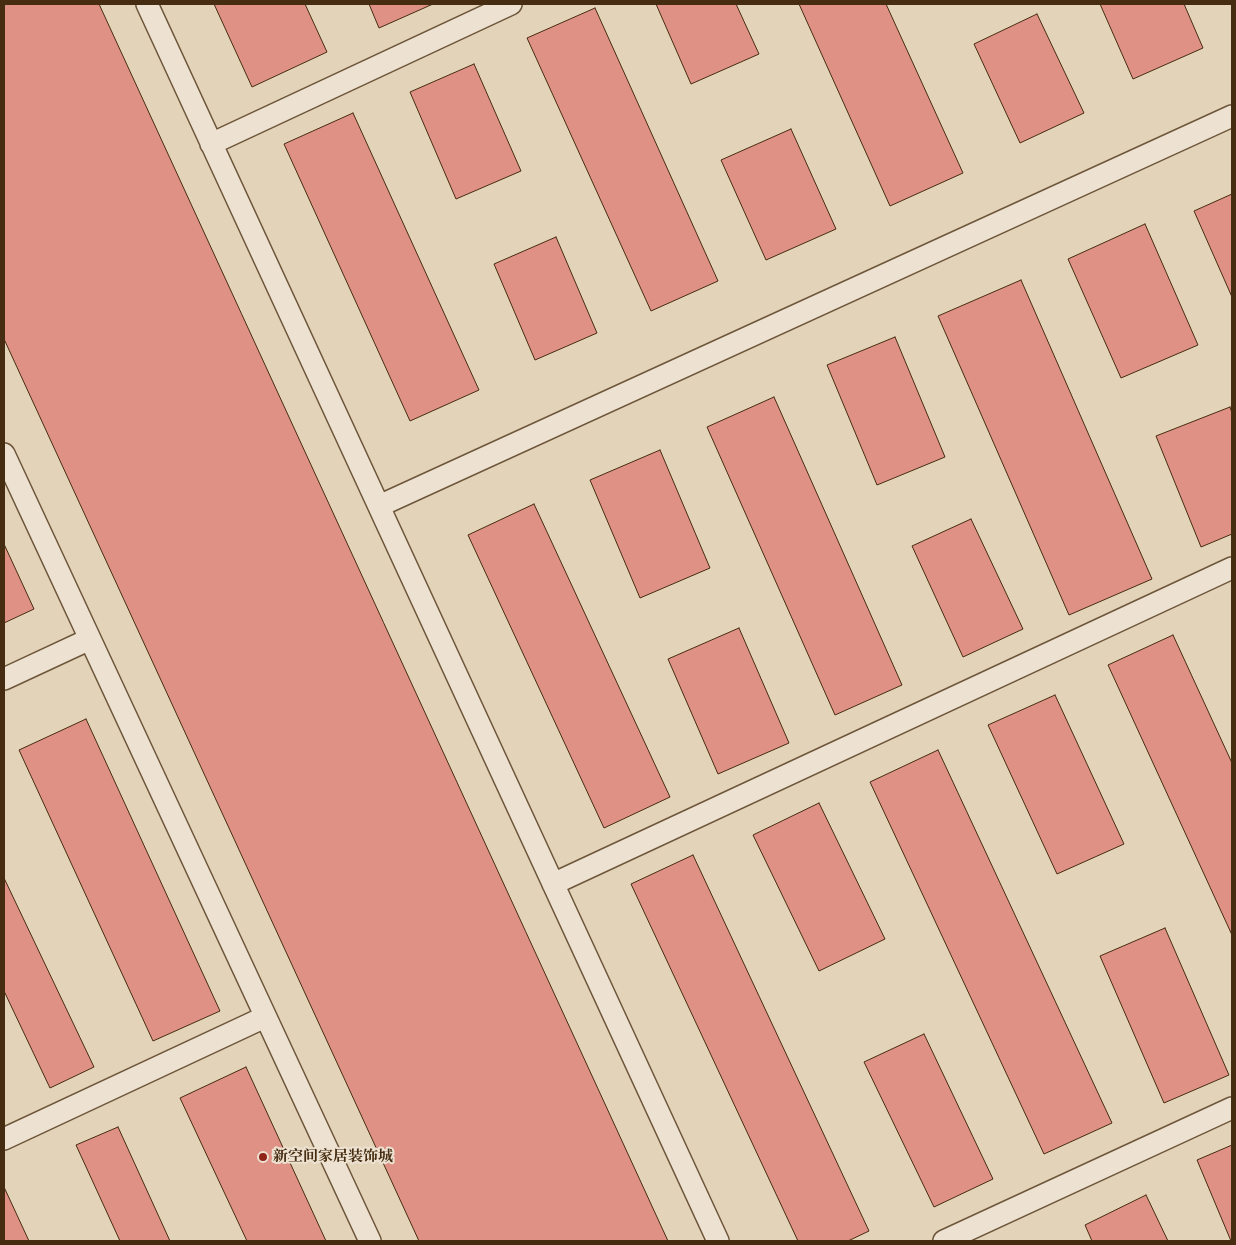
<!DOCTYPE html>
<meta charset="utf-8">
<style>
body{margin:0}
#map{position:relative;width:1236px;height:1245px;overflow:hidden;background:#e3d3b9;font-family:"Gentium Book Plus",serif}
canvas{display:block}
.frame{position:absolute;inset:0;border:5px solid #462c10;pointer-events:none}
</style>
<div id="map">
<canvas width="1236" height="1245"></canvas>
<div class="frame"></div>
</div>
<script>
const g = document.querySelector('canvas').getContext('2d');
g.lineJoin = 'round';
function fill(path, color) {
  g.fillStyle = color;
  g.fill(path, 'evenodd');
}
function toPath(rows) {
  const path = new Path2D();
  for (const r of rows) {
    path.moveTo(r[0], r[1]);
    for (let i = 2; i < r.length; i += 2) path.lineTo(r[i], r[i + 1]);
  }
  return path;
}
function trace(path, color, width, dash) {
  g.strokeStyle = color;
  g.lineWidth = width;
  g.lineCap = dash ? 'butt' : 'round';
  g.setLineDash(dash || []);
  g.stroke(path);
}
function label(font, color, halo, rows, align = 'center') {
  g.font = font + ' "Gentium Book Plus","Noto Serif SC",serif';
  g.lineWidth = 4;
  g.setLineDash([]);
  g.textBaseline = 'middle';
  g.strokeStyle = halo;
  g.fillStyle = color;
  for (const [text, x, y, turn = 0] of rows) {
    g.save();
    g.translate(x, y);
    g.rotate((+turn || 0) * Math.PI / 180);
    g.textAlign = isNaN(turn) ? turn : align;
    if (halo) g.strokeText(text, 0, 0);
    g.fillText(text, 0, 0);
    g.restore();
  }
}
const building = toPath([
 [4,4,99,4,668,1241,419,1241,4,339,4,4],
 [214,4,305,4,327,52,252,87,214,4],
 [369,4,433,4,379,28,369,4],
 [656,4,736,4,759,54,691,84,656,4],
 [799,4,886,4,963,173,890,206,799,4],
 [1100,4,1184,4,1203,48,1133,79,1100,4],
 [595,8,718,281,651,311,527,38,595,8],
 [1037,14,1084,113,1020,143,974,44,1037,14],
 [474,64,521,171,456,199,410,92,474,64],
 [353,113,479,390,410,421,284,144,353,113],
 [791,129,836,229,766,260,721,160,791,129],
 [1232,194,1232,297,1194,211,1232,194],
 [1145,224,1198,345,1121,378,1068,259,1145,224],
 [556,237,597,333,535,360,494,264,556,237],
 [1021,280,1152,579,1069,615,938,316,1021,280],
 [895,337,945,457,877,485,827,365,895,337],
 [774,397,902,685,835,715,707,427,774,397],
 [1230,407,1232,413,1232,534,1201,547,1156,436,1230,407],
 [660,450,710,568,640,598,590,480,660,450],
 [534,504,670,797,604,828,468,535,534,504],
 [971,519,1023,629,963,657,912,546,971,519],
 [4,544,34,609,4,623,4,544],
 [739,628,789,743,718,774,668,659,739,628],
 [1173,635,1232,763,1232,935,1108,665,1173,635],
 [1055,695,1124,844,1057,874,988,725,1055,695],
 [86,719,220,1011,153,1041,19,750,86,719],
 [938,750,1112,1123,1044,1154,870,782,938,750],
 [819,803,885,939,819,971,753,835,819,803],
 [693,855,869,1231,848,1241,798,1241,631,884,693,855],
 [4,878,94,1067,50,1088,4,991,4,878],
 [1165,928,1229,1075,1164,1103,1100,956,1165,928],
 [924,1034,993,1179,934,1207,864,1062,924,1034],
 [246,1067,326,1241,247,1241,180,1098,246,1067],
 [118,1127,170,1241,120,1241,76,1145,118,1127],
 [1232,1145,1232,1241,1231,1241,1197,1160,1232,1145],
 [4,1187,29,1241,4,1241,4,1187],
 [1146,1195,1168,1241,1092,1241,1085,1225,1146,1195]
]);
const street = toPath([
 [147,4,718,1241],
 [211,144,511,4],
 [4,454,370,1241],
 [379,506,1232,116],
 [4,679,90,639],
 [553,884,1232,568],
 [4,1139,265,1017],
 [944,1241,1232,1108]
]);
const markers = [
 [263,1157,5,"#8f2418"]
];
const poiNames = [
 ["新空间家居装饰城",273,1157]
];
fill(building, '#de9184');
trace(building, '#462c10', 1);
trace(street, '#6d563a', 24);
trace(street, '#ede2d2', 21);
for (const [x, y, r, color] of markers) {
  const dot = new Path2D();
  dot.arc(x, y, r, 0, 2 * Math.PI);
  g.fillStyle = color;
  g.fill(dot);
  trace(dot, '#ede2d2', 2);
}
label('bold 15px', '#462c10', '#ede2d2', poiNames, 'left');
</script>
